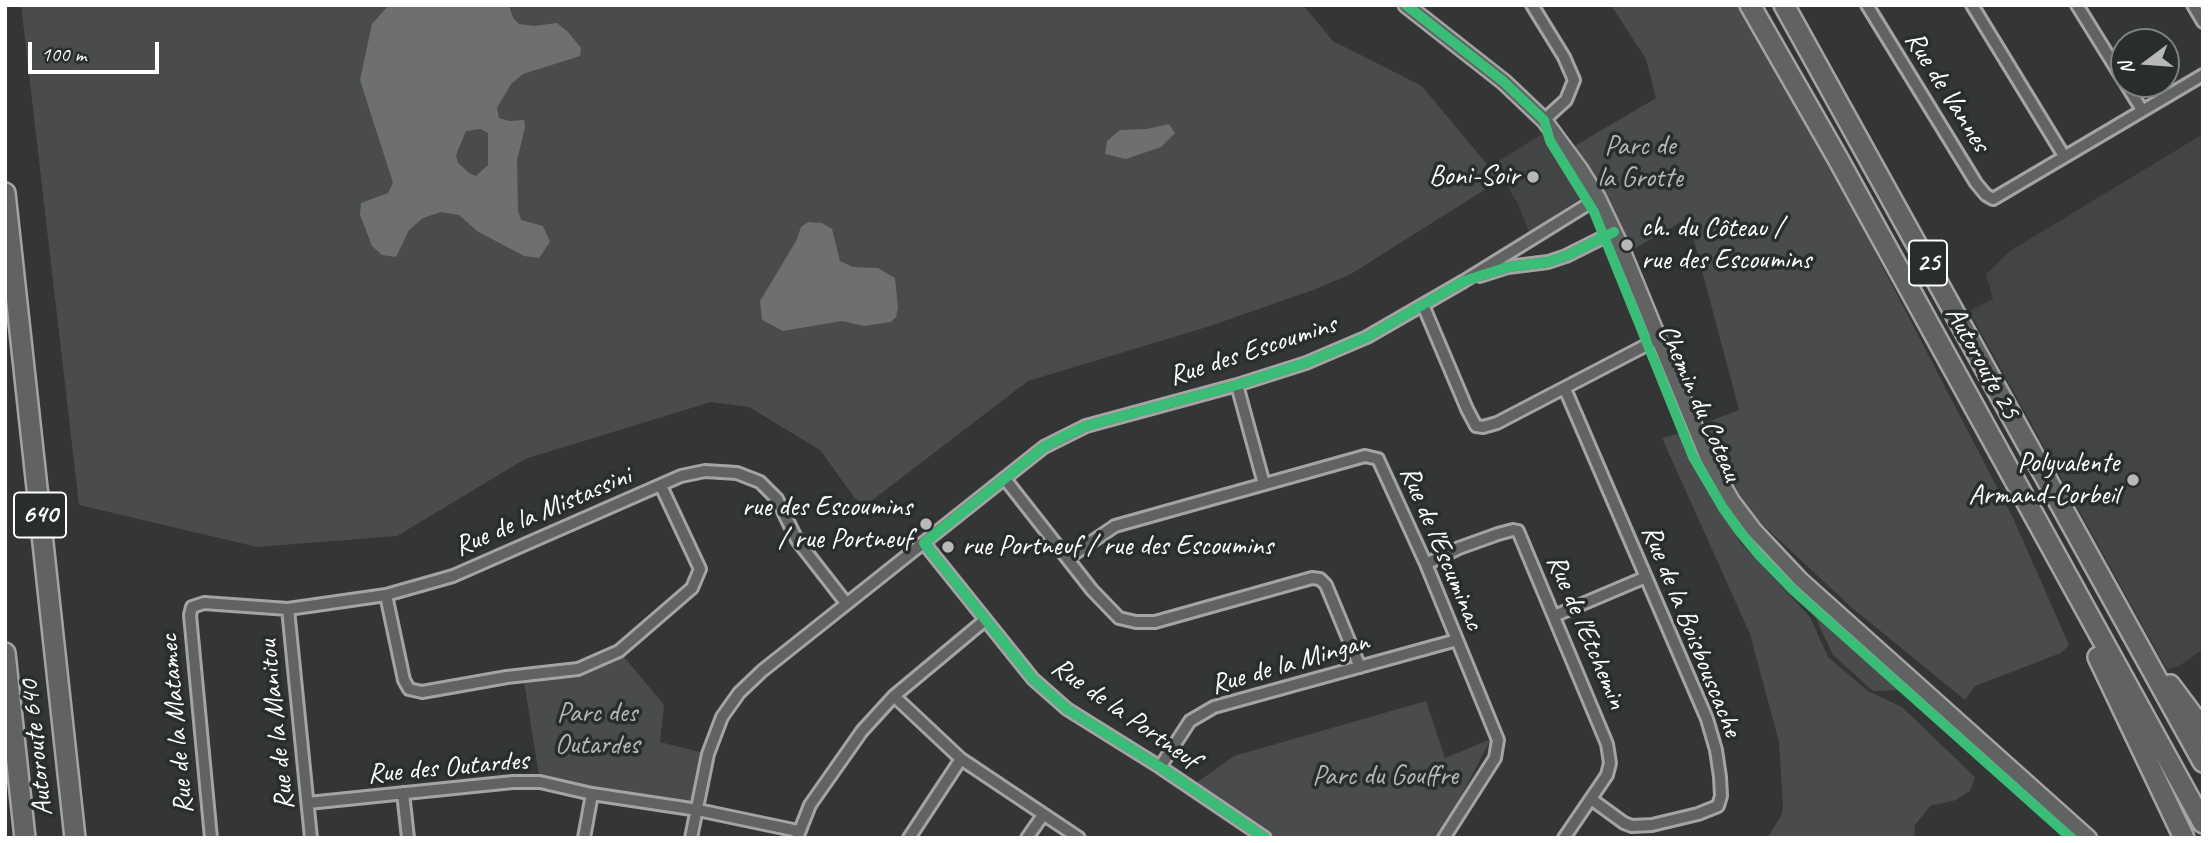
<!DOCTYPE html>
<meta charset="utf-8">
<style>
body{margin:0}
#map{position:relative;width:2208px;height:843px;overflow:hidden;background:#343535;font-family:Caveat,sans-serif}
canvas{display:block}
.frame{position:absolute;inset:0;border:7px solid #fff;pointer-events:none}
.north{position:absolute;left:2110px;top:28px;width:70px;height:70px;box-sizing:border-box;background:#2a2d2e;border:2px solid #7f8182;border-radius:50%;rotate:254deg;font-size:19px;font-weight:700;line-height:28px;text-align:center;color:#fff}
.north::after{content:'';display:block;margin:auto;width:24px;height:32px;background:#b8b8b8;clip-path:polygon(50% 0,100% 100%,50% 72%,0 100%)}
.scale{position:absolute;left:28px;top:42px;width:131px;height:32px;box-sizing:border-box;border:4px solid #fff;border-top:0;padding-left:9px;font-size:21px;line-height:24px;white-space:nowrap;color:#fff;-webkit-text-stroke:5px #2a2d2e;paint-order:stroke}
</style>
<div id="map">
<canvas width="2208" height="843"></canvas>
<div class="frame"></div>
<div class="north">N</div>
<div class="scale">100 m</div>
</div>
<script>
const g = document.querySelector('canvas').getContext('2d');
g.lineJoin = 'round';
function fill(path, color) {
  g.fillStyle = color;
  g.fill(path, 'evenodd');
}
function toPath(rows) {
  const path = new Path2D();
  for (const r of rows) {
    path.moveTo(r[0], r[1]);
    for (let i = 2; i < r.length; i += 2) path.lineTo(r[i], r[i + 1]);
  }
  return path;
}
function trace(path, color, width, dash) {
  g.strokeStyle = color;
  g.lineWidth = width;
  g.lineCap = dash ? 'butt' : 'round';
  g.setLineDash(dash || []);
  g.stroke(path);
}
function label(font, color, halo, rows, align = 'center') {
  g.font = font + ' Caveat,sans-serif';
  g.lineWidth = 7;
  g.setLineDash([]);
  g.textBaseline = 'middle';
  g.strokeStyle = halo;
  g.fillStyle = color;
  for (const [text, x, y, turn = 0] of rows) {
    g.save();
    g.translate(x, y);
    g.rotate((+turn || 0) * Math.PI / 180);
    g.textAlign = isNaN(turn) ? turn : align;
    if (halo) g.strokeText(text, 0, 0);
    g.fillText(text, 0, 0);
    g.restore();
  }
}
const built = toPath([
 [1542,134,1562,163,1581,198,1529,232,1518,204,1494,164],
 [2203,134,2203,649,2179,666,2167,670,1969,311,1993,299,1986,274,2010,251]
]);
const green = toPath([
 [21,5,1303,5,1333,41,1422,86,1500,180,1351,274,1313,290,1207,327,1028,381,862,508,820,450,749,407,711,402,525,459,397,536,257,547,79,505],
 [1611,5,1737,5,1782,73,2014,520,2069,645,2061,653,1975,686,1965,700,1851,607,1747,510,1705,423,1739,410,1688,218,1630,251,1604,196,1573,147,1656,98,1646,59],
 [1684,432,1739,541,1810,617,1828,657,1868,691,1902,707,1975,777,1970,791,1956,800,1930,806,1915,825,1914,838,1767,838,1781,816,1783,807,1779,742,1750,634,1662,438],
 [1811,608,1840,633,1904,690,1873,691,1833,655],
 [619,651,664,705,660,742,708,754,698,810,540,782,523,675,578,669],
 [1426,701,1445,758,1491,739,1439,838,1265,838,1189,788,1234,756]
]);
const water = toPath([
 [389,5,509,5,513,18,519,24,534,26,557,23,568,32,581,48,580,56,523,74,511,84,497,108,499,118,509,121,524,120,525,127,517,160,518,211,521,220,543,226,550,242,539,258,524,256,477,231,459,215,441,212,423,218,409,230,396,257,382,255,372,246,360,215,361,203,388,193,393,183,360,80,372,24],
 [481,129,488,133,488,165,476,176,469,173,458,163,456,155,466,131],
 [1169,124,1175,133,1161,147,1126,159,1105,154,1107,141,1120,130,1147,129],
 [808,222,822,223,832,229,840,261,853,267,878,268,895,278,898,308,896,317,891,322,864,326,842,321,783,331,762,320,760,301,796,241,801,227]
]);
const street = toPath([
 [1532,5,1564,57,1574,80,1566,100,1544,120],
 [1867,5,1976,183,1986,195,1993,199,2203,75],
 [1972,5,2064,156],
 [2077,5,2124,81],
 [2193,5,2203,22],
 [2126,84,2142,110],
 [1480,276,1508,267,1548,262,1566,256,1614,232],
 [1423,305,1467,409,1476,426,1483,427,1497,423,1658,339],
 [1237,385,1264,484],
 [1565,389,1707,719,1716,750,1720,777,1721,796,1718,806,1698,814,1652,825,1632,826,1624,823,1591,799],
 [1005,479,1092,590,1119,618,1136,622,1155,622,1312,578,1320,579,1326,585,1360,667],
 [924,543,1033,679,1067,709,1160,767,1265,838],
 [1068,558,1115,526,1365,456,1378,459,1426,564,1498,740,1495,758,1444,838],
 [1426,564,1459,548,1498,534,1513,530,1518,531,1607,744,1610,763,1607,775,1564,838],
 [386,595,404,680,409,689,422,692,507,677,578,669,619,651,692,588,700,569,661,486],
 [288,609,311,838],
 [1554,616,1646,577],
 [894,696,961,759,1079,838],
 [1160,767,1190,721,1214,707,1457,640],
 [403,793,408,838],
 [308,803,513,782,540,782,592,794,698,810,798,831],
 [211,838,190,615,192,607,204,603,288,609,386,595,453,576,681,476,705,471,737,473,760,482,777,499,797,540,846,603],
 [584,838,592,794],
 [691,838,708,754,722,717,739,693,762,671,1044,447,1086,426,1237,385,1306,363,1367,337,1464,281,1598,198],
 [797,838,810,805,862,731,894,696,984,621],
 [909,838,961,759],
 [1027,838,1043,815]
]);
const secondary = toPath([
 [1406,5,1504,82,1544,120,1580,169,1598,198,1619,242,1707,456,1732,501,1754,530,1801,580,2089,838]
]);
const highway = toPath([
 [1750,5,1837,157,2203,823],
 [1784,5,2203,762],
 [5,193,75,838],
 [5,653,25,838],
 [2098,657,2184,838],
 [2170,685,2203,729]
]);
const cycleway = toPath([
 [1406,5,1504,82,1544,120,1550,141,1594,212,1693,457,1723,508,1740,532,1759,555,1793,590,2071,838],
 [1265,838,1160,767,1067,709,1033,679,924,543,1044,447,1065,436,1086,426,1237,385,1306,363,1367,337,1464,281,1508,267,1548,262,1566,256,1614,232]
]);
const markers = [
 [1533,177,7,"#b8b8b8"],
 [1627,245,7,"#b8b8b8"],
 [2133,480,7,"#b8b8b8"],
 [926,524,7,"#b8b8b8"],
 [948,547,7,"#b8b8b8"]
];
const shields = [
 [1928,263,38],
 [40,515,52]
];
const shieldNames = [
 ["25",1928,263],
 ["640",40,515]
];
const streetNames = [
 ["Rue de Vannes",1947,92,58],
 ["Rue des Escoumins",1253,351,-18],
 ["Autoroute 25",1982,363,61],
 ["Chemin du Coteau",1699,403,66],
 ["Rue de la Mistassini",543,512,-23],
 ["Rue de l'Escuminac",1441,548,67],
 ["Rue de la Boisbouscache",1691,631,68],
 ["Rue de l'Etchemin",1586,632,67],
 ["Rue de la Mingan",1290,664,-16],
 ["Rue de la Portneuf",1125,714,35],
 ["Rue de la Matamec",177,724,-95],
 ["Rue de la Manitou",277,725,-96],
 ["Autoroute 640",37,748,-96],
 ["Rue des Outardes",448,768,-5]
];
const parkNames = [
 ["Parc de",1640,147],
 ["la Grotte",1640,179],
 ["Parc des",597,714],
 ["Outardes",597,746],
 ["Parc du Gouffre",1385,777]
];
const poiNames = [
 ["Boni-Soir",1519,177],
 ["ch. du Côteau /",1641,229,"left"],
 ["rue des Escoumins",1641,261,"left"],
 ["Polyvalente",2119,464],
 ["Armand-Corbeil",2119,496],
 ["rue des Escoumins",912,508],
 ["/ rue Portneuf",912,540],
 ["rue Portneuf / rue des Escoumins",962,547,"left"]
];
fill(built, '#424445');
fill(green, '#494b4c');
fill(water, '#6d6f70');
trace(street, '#a4a4a4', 16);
trace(secondary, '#a4a4a4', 19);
trace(highway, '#a4a4a4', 24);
trace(street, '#616262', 10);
trace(secondary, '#616262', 14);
trace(highway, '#616262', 19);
trace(cycleway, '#3abd76', 10);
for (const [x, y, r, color] of markers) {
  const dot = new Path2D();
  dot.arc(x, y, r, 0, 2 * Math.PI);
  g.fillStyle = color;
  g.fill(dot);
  trace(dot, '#2a2d2e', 2.5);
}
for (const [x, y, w] of shields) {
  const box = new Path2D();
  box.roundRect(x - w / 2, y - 22.5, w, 45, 5);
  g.fillStyle = '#2a2d2e';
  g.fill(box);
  trace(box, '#fff', 2);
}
label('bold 26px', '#fff', null, shieldNames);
label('28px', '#fff', '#2a2d2e', streetNames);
label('28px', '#b7b9b9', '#2a2d2e', parkNames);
label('28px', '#fff', '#2a2d2e', poiNames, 'right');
</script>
